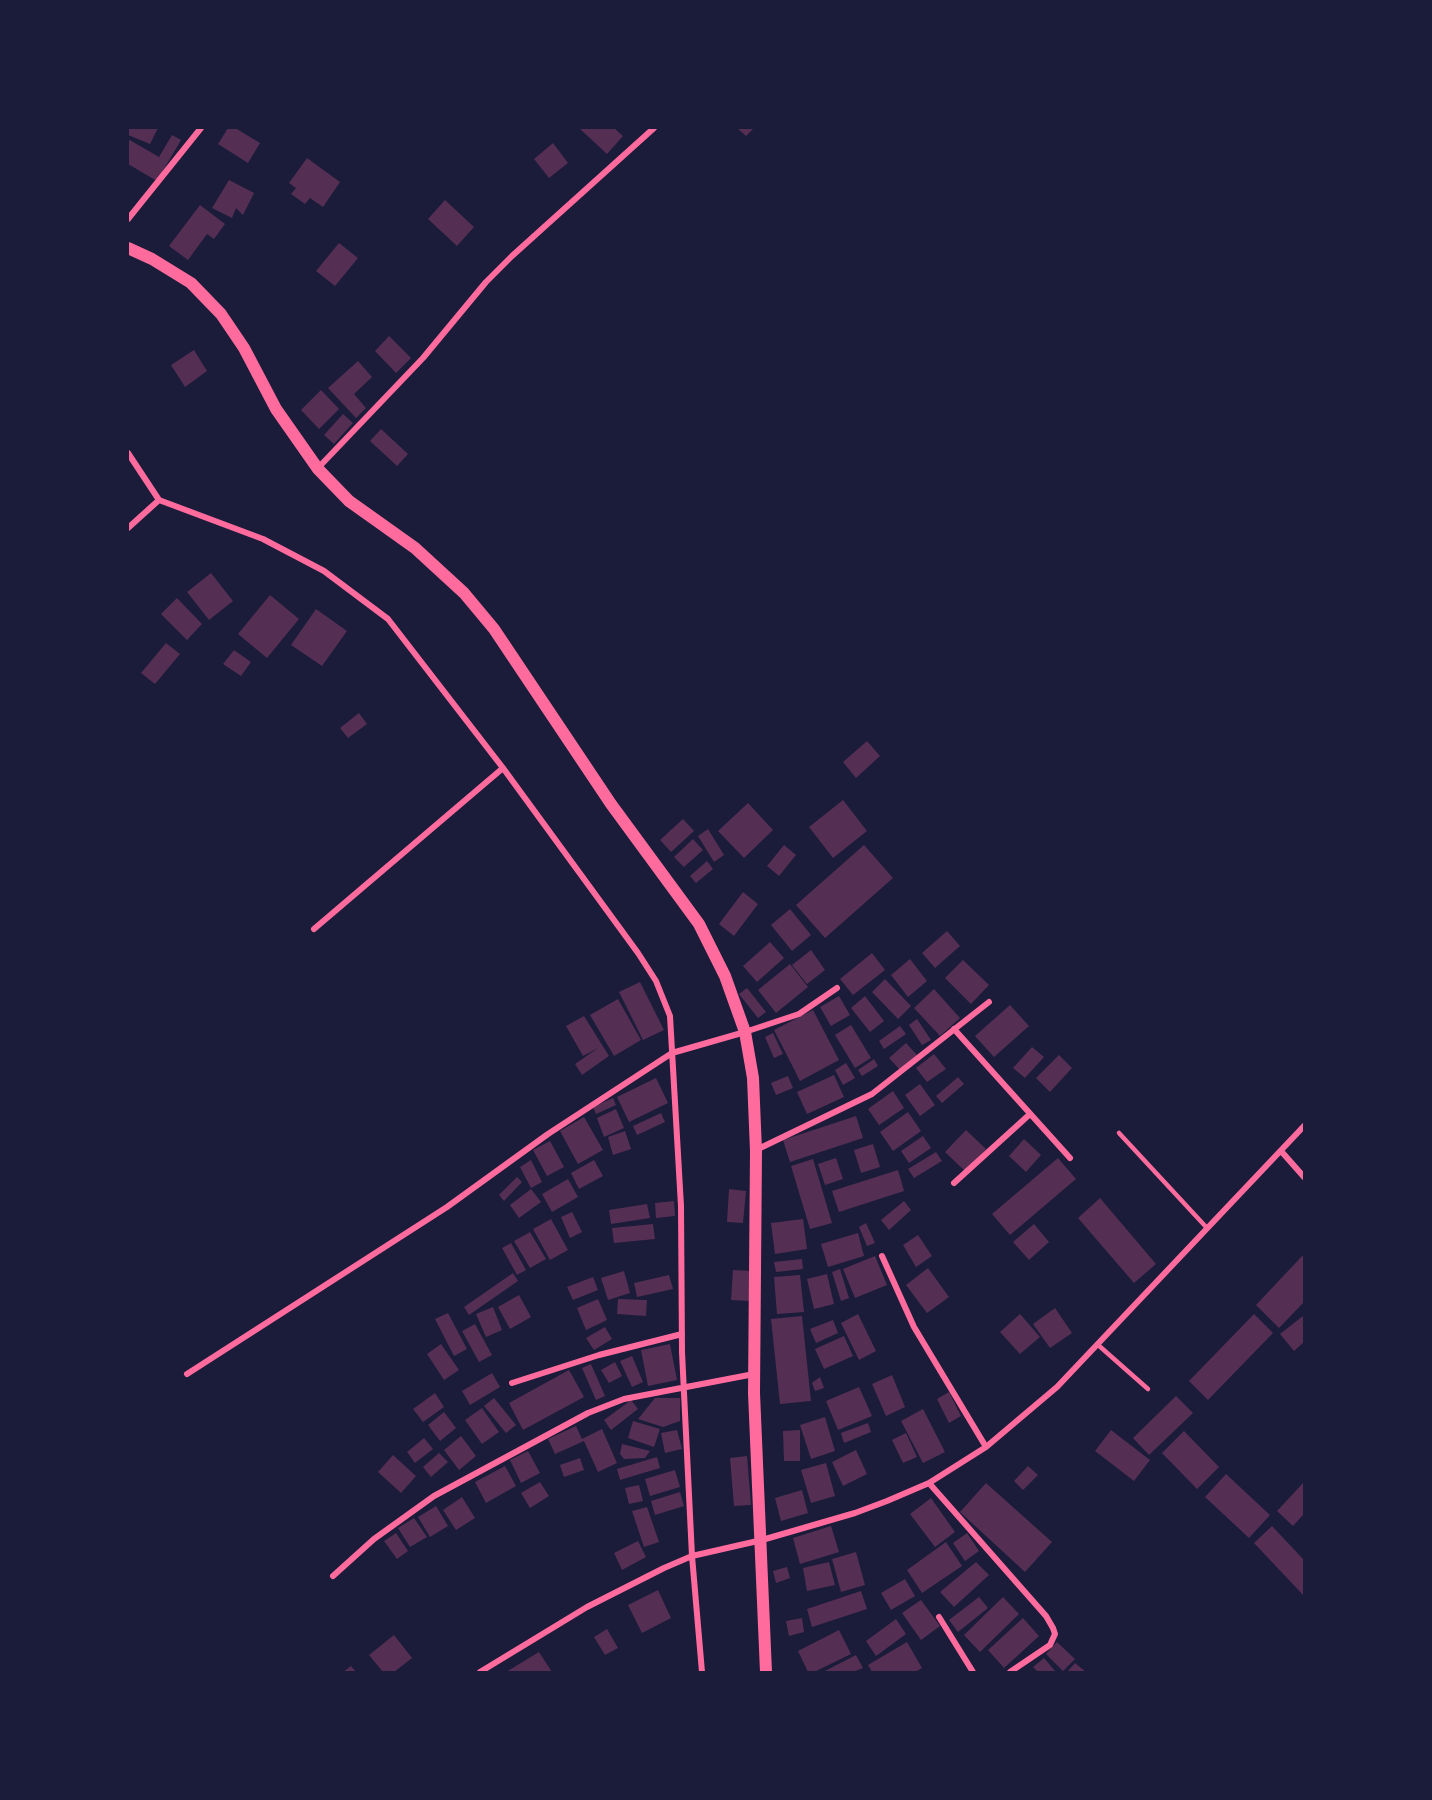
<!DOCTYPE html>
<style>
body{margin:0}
#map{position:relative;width:1432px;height:1800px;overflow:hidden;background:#1b1b3a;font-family:Inter,sans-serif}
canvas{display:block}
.frame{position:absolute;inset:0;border:129px solid #1b1b3a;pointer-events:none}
</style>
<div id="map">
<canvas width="1432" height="1800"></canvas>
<div class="frame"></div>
</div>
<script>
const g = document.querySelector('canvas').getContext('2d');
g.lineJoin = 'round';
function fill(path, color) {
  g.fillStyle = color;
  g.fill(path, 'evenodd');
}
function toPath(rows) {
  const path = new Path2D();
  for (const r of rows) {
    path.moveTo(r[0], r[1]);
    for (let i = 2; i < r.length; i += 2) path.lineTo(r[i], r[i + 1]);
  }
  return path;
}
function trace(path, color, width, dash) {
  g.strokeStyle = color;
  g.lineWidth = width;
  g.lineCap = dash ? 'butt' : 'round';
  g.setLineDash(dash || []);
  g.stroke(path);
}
const building = toPath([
 [128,128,158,128,150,144,128,135],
 [228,128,235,128,260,143,248,163,218,144],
 [579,128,614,128,623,136,607,154],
 [737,128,754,128,746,136],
 [172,135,181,140,157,181,128,164,128,139,159,157],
 [553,143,568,163,549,178,534,159],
 [307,158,340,182,323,207,310,198,305,204,291,194,296,188,289,183],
 [229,180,254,193,243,215,236,208,232,218,212,208],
 [445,200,474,227,457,246,428,219],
 [200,205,225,224,214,239,207,234,188,260,169,246],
 [339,243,358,258,335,286,316,271],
 [389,336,411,358,396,373,375,351],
 [194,350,207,371,185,387,171,365],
 [358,361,372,377,354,394,366,408,356,418,328,388],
 [321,390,339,409,319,429,301,410],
 [343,414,353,423,334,444,324,435],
 [381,429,408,454,397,466,370,441],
 [211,573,233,601,209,620,187,592],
 [270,595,299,619,267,658,238,634],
 [177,598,202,624,187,640,161,614],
 [316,609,347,631,322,666,291,645],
 [166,643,180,654,155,684,141,673],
 [234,650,251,662,241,676,223,664],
 [359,713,367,724,348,738,340,728],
 [867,741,880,756,856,778,843,762],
 [843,800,867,831,833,858,809,827],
 [748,803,773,830,744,858,718,831],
 [683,819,694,831,671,852,660,840],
 [708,829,724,855,714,862,698,836],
 [693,839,703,850,684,867,674,857],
 [784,845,796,855,779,876,767,866],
 [864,845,893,878,825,938,796,905],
 [707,861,713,869,696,883,690,876],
 [743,892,758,904,734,936,719,924],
 [790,909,811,935,792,951,771,925],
 [947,931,960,946,935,968,922,953],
 [770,942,784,958,757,982,743,966],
 [811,950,825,970,807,984,792,965],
 [872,953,885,970,853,995,840,979],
 [910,959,927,981,908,997,891,975],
 [963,960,989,985,971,1004,945,978],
 [790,964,808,987,776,1013,758,990],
 [885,979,911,1006,898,1019,872,992],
 [640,982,664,1030,643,1040,619,992],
 [747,988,766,1012,758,1018,739,994],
 [934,989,960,1018,940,1036,914,1008],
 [839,996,850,1015,831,1026,820,1007],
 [865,996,884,1021,870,1032,851,1008],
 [618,999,641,1040,614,1056,590,1015],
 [1010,1005,1029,1026,994,1057,975,1036],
 [813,1010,839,1060,800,1081,774,1030],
 [584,1016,609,1056,582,1075,575,1064,598,1048,583,1056,566,1026],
 [917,1019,931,1040,922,1045,909,1025],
 [851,1025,871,1058,855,1068,835,1035],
 [900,1026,906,1034,884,1049,879,1041],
 [773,1033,783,1054,774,1058,765,1037],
 [906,1043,917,1055,900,1070,889,1058],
 [1032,1047,1044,1057,1025,1078,1013,1068],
 [934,1054,946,1069,927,1082,916,1068],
 [1059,1055,1072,1068,1050,1092,1036,1078],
 [874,1059,878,1066,862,1076,858,1070],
 [846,1063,855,1078,843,1085,835,1070],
 [834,1075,844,1097,807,1114,797,1092],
 [788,1076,793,1088,776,1095,771,1083],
 [958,1077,964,1084,942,1103,936,1096],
 [656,1078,668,1103,629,1122,617,1097],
 [920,1084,935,1105,920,1116,905,1095],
 [893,1091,904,1108,879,1125,868,1109],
 [613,1098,616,1105,596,1114,593,1107],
 [616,1109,624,1128,604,1137,597,1118],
 [908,1112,921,1131,893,1151,880,1132],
 [661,1113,665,1122,637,1135,633,1126],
 [856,1116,863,1138,790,1162,783,1140],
 [584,1117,603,1150,578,1164,560,1131],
 [966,1130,986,1149,966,1172,945,1152],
 [625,1131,631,1149,613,1155,608,1137],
 [923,1136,931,1148,909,1163,901,1151],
 [1024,1139,1041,1155,1026,1172,1009,1156],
 [550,1141,564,1167,547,1176,533,1150],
 [873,1144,880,1167,861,1173,854,1150],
 [936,1152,942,1161,914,1178,908,1169],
 [836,1158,843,1179,825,1185,818,1164],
 [1058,1158,1076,1179,1010,1235,992,1214],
 [813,1159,832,1223,810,1229,791,1166],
 [531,1160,542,1182,531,1188,520,1167],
 [594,1160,603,1176,579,1189,571,1173],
 [898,1170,904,1191,839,1212,832,1191],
 [517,1177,522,1182,504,1201,499,1195],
 [568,1179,578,1197,552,1212,542,1194],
 [531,1189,541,1202,519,1218,510,1205],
 [729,1189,746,1191,743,1223,727,1222],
 [1100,1198,1156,1264,1134,1283,1078,1218],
 [674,1201,675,1216,656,1218,655,1203],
 [904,1201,911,1210,889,1230,881,1220],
 [647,1204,650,1218,611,1224,609,1210],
 [572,1212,582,1232,570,1238,561,1217],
 [551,1219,568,1250,550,1260,533,1229],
 [803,1219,807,1249,775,1254,771,1223],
 [866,1223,875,1243,867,1246,859,1227],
 [653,1224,655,1239,614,1243,612,1228],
 [1034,1224,1049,1242,1029,1260,1013,1242],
 [530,1232,546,1259,530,1268,514,1241],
 [858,1233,864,1256,828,1267,821,1244],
 [918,1235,932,1256,916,1267,903,1245],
 [511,1243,526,1270,517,1275,502,1248],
 [1304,1254,1304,1302,1279,1328,1256,1305],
 [875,1256,887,1285,855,1298,843,1269],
 [802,1259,803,1269,776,1272,774,1262],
 [928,1268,949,1297,927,1313,906,1285],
 [840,1269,849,1298,841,1301,832,1272],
 [733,1270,752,1271,750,1301,731,1300],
 [624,1271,630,1293,608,1300,601,1278],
 [513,1273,518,1281,469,1315,464,1307],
 [827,1274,834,1304,814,1309,807,1279],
 [669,1275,673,1289,637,1297,634,1283],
 [800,1275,804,1312,777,1314,774,1277],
 [593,1277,598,1290,573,1300,567,1287],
 [519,1295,531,1317,510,1329,498,1307],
 [598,1299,607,1320,586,1330,577,1308],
 [618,1299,647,1300,646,1316,617,1314],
 [493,1307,502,1330,486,1337,476,1314],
 [1055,1308,1072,1333,1050,1348,1033,1324],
 [448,1313,467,1349,454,1356,435,1319],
 [858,1314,876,1351,859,1360,841,1323],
 [1020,1314,1040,1337,1020,1354,1000,1332],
 [1254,1314,1273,1333,1208,1400,1189,1381],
 [802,1316,811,1401,780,1404,771,1319],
 [1303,1316,1304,1319,1304,1342,1294,1351,1280,1334],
 [833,1320,838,1333,816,1343,810,1329],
 [475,1324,492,1355,479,1362,462,1331],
 [605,1327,612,1339,594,1350,586,1338],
 [844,1336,853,1356,824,1369,815,1349],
 [441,1344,459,1370,444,1380,427,1354],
 [670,1344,677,1380,648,1386,641,1350],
 [632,1356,643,1382,632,1387,620,1361],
 [615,1362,622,1376,609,1383,601,1370],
 [591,1364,605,1396,596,1400,582,1368],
 [569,1370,584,1397,523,1430,509,1403],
 [492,1373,500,1387,470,1405,462,1391],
 [892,1375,905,1407,886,1416,872,1384],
 [820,1377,824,1388,815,1391,812,1383],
 [859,1387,872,1416,838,1430,826,1401],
 [949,1392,961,1416,949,1423,937,1399],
 [435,1393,444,1407,423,1422,413,1409],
 [1176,1396,1193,1413,1149,1455,1133,1438],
 [494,1398,516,1425,506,1433,484,1406],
 [655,1398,680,1398,680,1421,663,1427,638,1419],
 [631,1400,638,1409,611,1430,604,1420],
 [482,1408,499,1432,482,1444,465,1420],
 [923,1409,945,1452,923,1463,901,1421],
 [444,1412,456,1428,440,1441,428,1425],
 [825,1417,835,1451,811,1459,800,1425],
 [633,1421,660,1429,654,1447,628,1438],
 [868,1423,871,1432,844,1443,841,1433],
 [576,1426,582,1439,602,1429,617,1463,598,1472,584,1441,555,1454,548,1439],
 [677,1430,682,1449,665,1453,661,1433],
 [800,1430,800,1461,784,1461,783,1431],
 [1111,1430,1150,1460,1134,1481,1095,1451],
 [1184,1431,1219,1467,1197,1489,1162,1453],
 [906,1433,917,1457,903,1463,892,1440],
 [461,1436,476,1456,459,1470,444,1450],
 [424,1438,433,1449,415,1463,407,1452],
 [622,1444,650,1451,645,1458,624,1459,620,1454],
 [856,1450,867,1474,843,1486,832,1462],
 [528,1451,540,1473,521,1483,510,1460],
 [439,1453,448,1462,431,1477,423,1467],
 [393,1455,416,1476,401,1493,378,1472],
 [747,1456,751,1505,734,1506,730,1458],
 [657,1457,660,1468,620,1480,617,1469],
 [580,1458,584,1470,564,1477,560,1465],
 [826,1463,835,1496,811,1503,801,1470],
 [505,1466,516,1486,486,1503,475,1482],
 [1028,1466,1038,1475,1023,1490,1014,1481],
 [675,1470,680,1487,650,1496,645,1479],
 [1226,1474,1270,1515,1249,1538,1205,1497],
 [540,1482,549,1496,530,1508,521,1493],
 [1304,1482,1304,1514,1293,1526,1277,1511],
 [986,1483,1052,1542,1025,1572,960,1512],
 [639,1485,643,1501,629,1504,625,1488],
 [802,1490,808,1513,781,1521,775,1498],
 [680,1492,684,1506,655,1515,651,1501],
 [462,1497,475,1518,456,1530,443,1510],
 [931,1498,955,1532,935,1547,910,1514],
 [436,1506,448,1526,430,1537,418,1517],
 [647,1507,659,1542,644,1547,632,1511],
 [414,1518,427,1537,410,1547,398,1528],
 [831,1526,839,1552,800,1564,793,1538],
 [1272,1526,1304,1560,1304,1596,1254,1543],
 [396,1533,408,1551,397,1559,384,1541],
 [967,1533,979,1551,965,1561,953,1543],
 [638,1541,646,1557,622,1570,614,1553],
 [946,1542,962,1566,922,1593,907,1570],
 [856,1552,865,1585,841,1592,832,1559],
 [829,1562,835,1585,807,1591,803,1568],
 [976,1562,989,1575,954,1607,940,1592],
 [787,1567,790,1578,776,1583,773,1571],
 [905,1579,915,1596,891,1610,881,1593],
 [658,1590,671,1618,642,1633,628,1605],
 [861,1591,867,1609,812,1627,807,1609],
 [979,1597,988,1608,958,1632,949,1620],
 [1003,1597,1019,1614,980,1652,964,1635],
 [921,1600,940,1626,921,1640,902,1613],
 [802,1618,804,1632,789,1636,786,1621],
 [1023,1618,1039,1636,1004,1668,988,1650],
 [896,1619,906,1634,876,1656,866,1641],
 [607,1629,618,1648,605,1655,594,1637],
 [839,1630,851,1654,814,1672,808,1672,798,1651],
 [394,1635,412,1658,394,1672,383,1672,369,1655],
 [907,1642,922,1668,915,1672,872,1672,868,1665],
 [1057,1642,1075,1659,1063,1671,1046,1654],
 [539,1652,552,1672,506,1672],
 [856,1655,863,1668,853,1672,823,1672],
 [1044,1658,1056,1672,1038,1672,1033,1667],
 [1075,1663,1086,1672,1067,1672],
 [351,1666,356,1672,343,1672]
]);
const service = toPath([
 [1119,1133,1207,1228],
 [1097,1344,1148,1389]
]);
const minor = toPath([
 [128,219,201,128],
 [128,453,159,500,263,539,324,571,388,619,503,768,638,953,656,981,670,1016,681,1206,682,1352,692,1556,702,1672],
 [318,468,423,358,486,282,512,256,654,128],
 [128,528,159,500],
 [314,929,503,768],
 [954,1029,1070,1158],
 [756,1150,872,1094,989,1002],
 [1281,1151,1304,1177],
 [954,1183,1030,1114],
 [882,1256,914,1327,986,1447],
 [187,1374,447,1207,548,1134,672,1053,745,1032,799,1014,837,988],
 [512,1383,599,1355,682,1334],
 [929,1483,1046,1616,1053,1628,1055,1634,1050,1645,1010,1672],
 [333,1576,374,1539,434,1496,588,1413,624,1399,754,1374],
 [939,1617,973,1672],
 [480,1672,587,1607,664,1568,692,1556,762,1540,855,1513,887,1501,929,1483,986,1447,1057,1387,1304,1126]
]);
const secondary = toPath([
 [128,248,152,259,191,283,221,314,244,348,276,409,318,469,349,501,415,548,464,593,494,629,611,804,699,924,725,976,745,1032,753,1078,756,1151,754,1393,766,1672]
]);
fill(building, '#542f53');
trace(service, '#ff6b9d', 4.5);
trace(minor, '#ff6b9d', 6);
trace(secondary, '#ff6b9d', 12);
</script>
